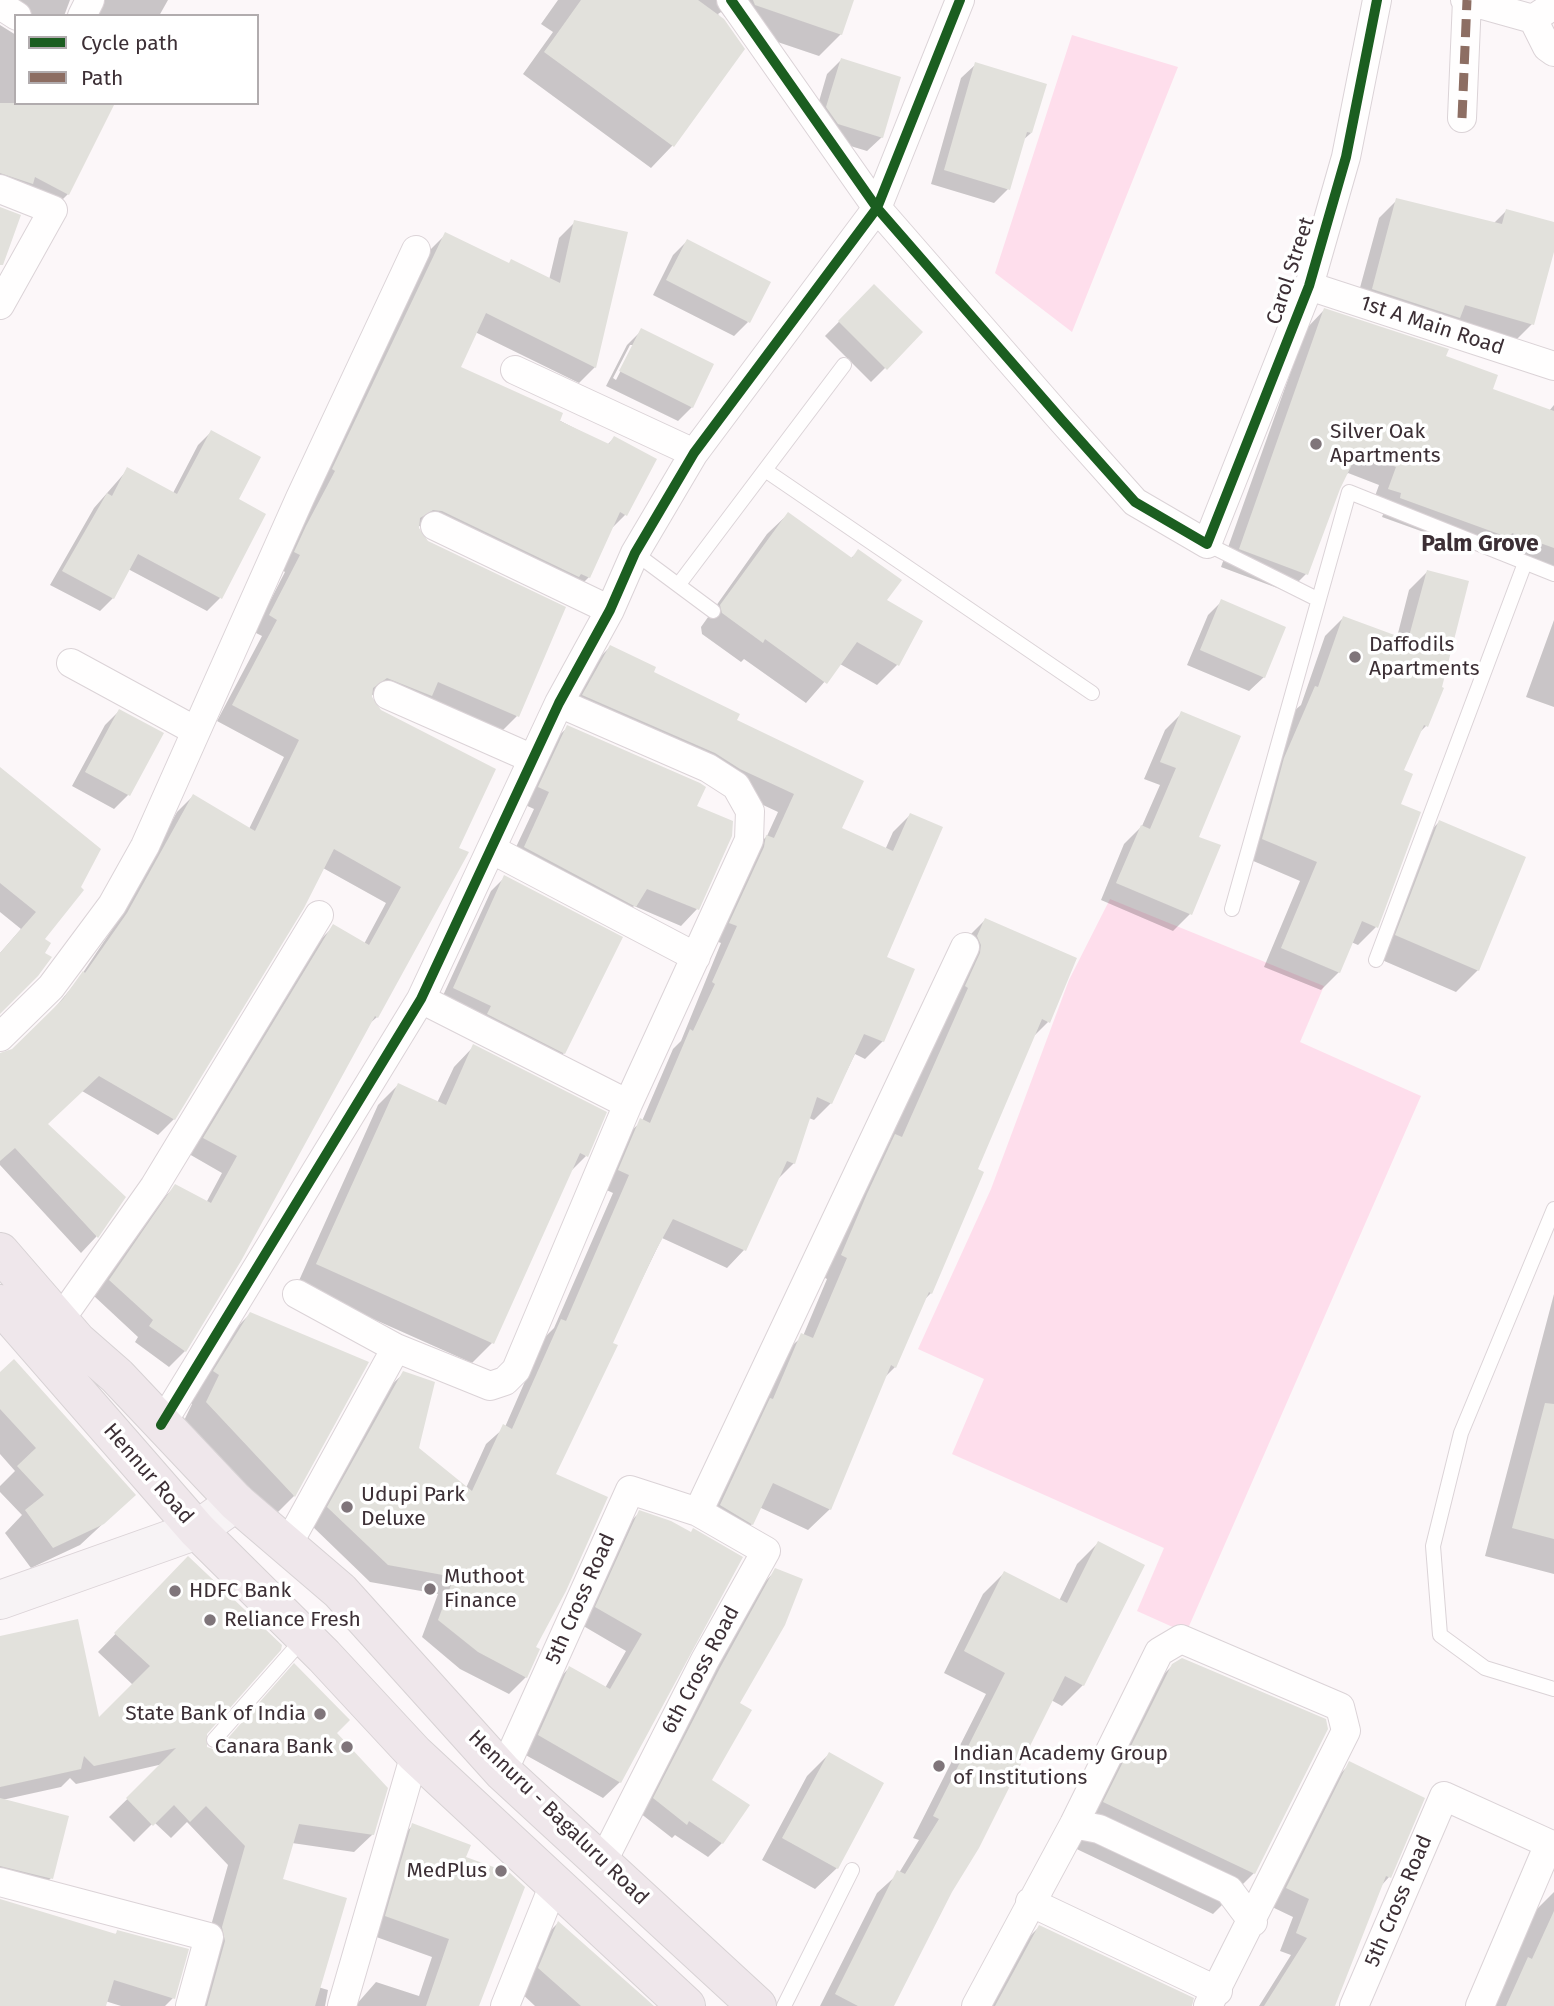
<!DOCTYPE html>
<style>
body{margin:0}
#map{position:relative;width:1554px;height:2006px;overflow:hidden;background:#fcf7f9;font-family:"Fira Sans",sans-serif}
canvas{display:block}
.legend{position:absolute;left:14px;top:14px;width:245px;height:91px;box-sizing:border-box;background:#fff;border:2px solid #b1acae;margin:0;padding:9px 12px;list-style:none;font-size:21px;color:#3c2f35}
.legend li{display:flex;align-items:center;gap:14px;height:35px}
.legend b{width:35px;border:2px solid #b1acae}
</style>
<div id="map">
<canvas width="1554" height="2006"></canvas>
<ul class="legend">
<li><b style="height:9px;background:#1b5e20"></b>Cycle path</li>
<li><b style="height:9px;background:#8d6e63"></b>Path</li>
</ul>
</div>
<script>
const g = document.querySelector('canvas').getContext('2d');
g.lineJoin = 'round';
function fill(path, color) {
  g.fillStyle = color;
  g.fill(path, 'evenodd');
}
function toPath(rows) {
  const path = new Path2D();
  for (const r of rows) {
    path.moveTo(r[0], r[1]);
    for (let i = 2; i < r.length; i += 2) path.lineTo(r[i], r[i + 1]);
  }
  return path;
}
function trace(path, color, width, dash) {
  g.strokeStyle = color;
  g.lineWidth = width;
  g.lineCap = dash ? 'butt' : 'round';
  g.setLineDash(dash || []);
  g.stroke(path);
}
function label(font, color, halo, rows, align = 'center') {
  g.font = font + ' "Fira Sans",sans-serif';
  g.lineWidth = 7;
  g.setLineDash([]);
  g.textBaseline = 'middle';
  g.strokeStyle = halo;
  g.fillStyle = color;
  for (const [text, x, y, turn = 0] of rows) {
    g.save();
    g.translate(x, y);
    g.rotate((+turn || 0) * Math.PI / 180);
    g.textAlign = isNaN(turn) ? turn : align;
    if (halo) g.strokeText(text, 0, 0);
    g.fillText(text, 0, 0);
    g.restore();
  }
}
const green = toPath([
 [1072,35,1178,67,1072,332,995,273],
 [1110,899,1324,986,1300,1042,1421,1096,1186,1633,1137,1611,1164,1548,952,1454,984,1379,918,1349,991,1189,1069,980]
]);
const shadow = toPath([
 [0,0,70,0,64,16,16,16,16,30],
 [73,0,168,0,159,16,90,16,81,2],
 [558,0,852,0,841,34,819,56,751,33,743,41,721,12,718,14,743,49,672,146,651,168,523,74,553,32,541,24],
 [0,25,16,35,16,103,114,103,68,194,51,211,0,195],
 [841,60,882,137,867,151,824,138,813,122,827,74],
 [976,64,1031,133,1022,141,1008,189,994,203,931,184,961,78],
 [1397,200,1493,224,1506,211,1554,224,1554,245,1532,324,1515,341,1355,306,1379,218],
 [575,222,595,367,579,383,475,332,458,368,607,445,614,438,625,515,610,530,589,577,573,593,417,525,517,716,501,732,414,711,370,694,380,711,494,770,377,1017,367,1026,185,1351,169,1367,135,1342,138,1337,94,1296,159,1202,176,1186,206,1203,222,1173,189,1154,317,943,333,927,364,944,386,903,323,868,174,1119,158,1135,82,1091,46,1124,124,1198,96,1237,81,1253,0,1165,0,1054,13,1050,48,1016,78,980,111,931,177,812,193,796,249,829,284,757,217,721,262,636,254,632,285,572,279,568,430,250,446,234,508,265,549,280,559,238],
 [687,241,748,322,734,336,653,295,673,255],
 [874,286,921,332,871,382,825,336],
 [1324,310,1444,357,1490,390,1549,411,1554,405,1554,572,1490,556,1382,517,1384,512,1371,507,1379,485,1348,473,1342,479,1306,574,1288,592,1221,567,1306,329],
 [641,331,692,407,678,421,606,386,627,345],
 [630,345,634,345,616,380,613,378],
 [211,432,236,500,264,515,220,598,207,611,128,569,113,598,100,611,50,585,94,508,128,469,173,493,198,445],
 [788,514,850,559,859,551,885,601,897,665,877,685,840,664,806,703,744,659,741,662,702,634,701,627,767,534],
 [1427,572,1426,726,1418,734,1402,771,1376,927,1358,945,1351,942,1339,972,1321,990,1264,967,1300,881,1244,857,1267,778,1295,710,1301,705,1325,636,1343,618,1397,637,1409,590],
 [1222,601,1264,677,1249,691,1187,665,1208,615],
 [1554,620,1554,707,1526,697],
 [610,647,734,721,840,829,885,850,893,832,910,815,885,958,883,1041,865,1059,855,1054,831,1103,814,1120,809,1118,794,1163,776,1181,744,1250,727,1268,662,1238,611,1343,554,1475,534,1648,526,1677,509,1694,460,1669,422,1637,438,1594,370,1582,311,1525,386,1390,404,1373,417,1449,466,1488,486,1444,505,1427,544,1338,554,1328,613,1193,602,1188,623,1138,642,1121,673,1049,681,1041,721,943,713,940,749,854,767,836,778,812,566,712,593,664],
 [119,711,128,795,114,809,72,786,105,725],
 [1182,713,1197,838,1190,914,1173,931,1101,900,1124,844,1142,826,1160,785,1144,779,1165,730],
 [568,727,695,807,697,909,681,926,634,906,618,922,508,864,534,809,523,804,551,743],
 [0,769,99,850,0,1012,0,953,21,929,0,912],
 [1439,822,1478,970,1456,992,1375,957,1418,844],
 [505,877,564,1053,550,1067,440,1002,491,891],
 [985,920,1048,1022,1032,1038,976,1170,931,1293,924,1300,895,1367,884,1378,830,1509,808,1530,759,1507,752,1524,731,1545,700,1527,780,1356,803,1336,827,1279,821,1276,874,1157,889,1142,948,1009,964,941],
 [474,1046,586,1156,570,1172,492,1343,472,1363,297,1285,378,1105,398,1085,437,1103,454,1067],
 [1554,1294,1554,1574,1485,1556],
 [250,1314,294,1496,266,1524,179,1431,192,1404,186,1400,222,1342],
 [0,1374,134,1495,80,1545,31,1568,5,1533,22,1515,0,1492,0,1486,15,1471,0,1454],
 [640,1512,671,1522,620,1782,603,1798,522,1753,553,1685,569,1668,605,1688,626,1651,580,1624,623,1529],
 [1098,1543,1083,1685,1062,1706,1051,1700,892,2006,820,2006,877,1893,899,1873,919,1840,913,1838,986,1694,944,1673,983,1594,1004,1573,1059,1601,1077,1564],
 [188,1559,205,1748,213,1751,335,1733,373,1834,354,1852,292,1843,281,1880,318,1987,328,1990,325,2006,195,2006,205,1947,228,1865,187,1822,171,1838,154,1822,134,1842,109,1817,163,1764,76,1784,70,1778,61,1787,2,1800,51,1878,33,1896,0,1889,0,1638,98,1721,133,1685,98,1652],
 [776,1570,738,1704,710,1780,722,1843,708,1857,675,1835,672,1838,640,1813,706,1684,762,1585],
 [1173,1665,1254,1873,1213,1914,1064,1843,1132,1706],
 [829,1754,837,1868,815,1889,762,1860,807,1776],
 [1350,1764,1389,1877,1381,1886,1333,2006,1259,2006,1291,1955,1280,1951,1293,1917,1270,1906,1333,1781],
 [413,1825,464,1858,477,2006,355,2006,376,1982,419,1996,432,1957,368,1934,395,1844],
 [1554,1892,1554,2006,1487,2006,1501,1986,1537,1909],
 [0,1901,114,1935,118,1932,173,1998,165,2006,121,2006,105,2001,104,2006,0,2006],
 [558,1923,651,2006,535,2006,518,1990,537,1944],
 [1039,1927,1186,2006,977,2006,999,1967]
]);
const building = toPath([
 [581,0,698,0,724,19,745,49,674,147,544,52],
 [753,0,854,0,842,35,755,5],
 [841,58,901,77,883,138,838,124,826,107],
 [975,62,1047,84,1032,133,1027,132,1010,190,944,170],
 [0,103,115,103,69,195,35,177,33,184,0,173],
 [1396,198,1502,224,1506,209,1554,222,1554,252,1534,325,1465,305,1460,318,1372,289],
 [0,207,21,215,3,265,0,265],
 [574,220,628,232,596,368,486,313,461,367,563,413,560,421,609,444,614,436,657,459,627,516,620,512,590,578,581,574,579,577,442,511,433,510,420,518,419,528,428,541,566,607,519,717,438,682,432,696,387,678,373,688,372,697,381,710,496,769,459,848,469,852,378,1018,375,1016,241,1261,186,1352,149,1326,153,1320,109,1280,175,1184,211,1203,237,1156,203,1138,333,924,369,945,401,887,334,849,304,908,175,1120,99,1076,48,1124,126,1197,98,1238,15,1148,0,1161,0,1053,12,1049,63,999,83,971,85,973,127,913,193,794,255,831,299,740,232,705,277,620,269,615,300,555,294,552,306,526,335,471,332,469,445,232,509,263,511,259,560,283],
 [687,239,771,282,750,323,666,280],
 [874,284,923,332,887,370,838,321],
 [1324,308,1449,349,1446,356,1498,375,1493,389,1554,411,1554,548,1512,533,1510,538,1400,498,1401,493,1388,489,1396,467,1358,452,1340,489,1308,575,1239,549],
 [641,328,714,364,693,408,619,371],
 [211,430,261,457,239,499,266,514,222,599,138,554,114,599,62,571,107,493,112,496,127,467,177,494],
 [788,512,852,558,858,549,902,580,887,600,923,621,899,666,857,642,827,684,765,639,763,643,722,613,720,605],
 [1427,570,1469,581,1442,687,1444,688,1428,727,1424,725,1404,770,1413,774,1401,804,1421,812,1378,928,1362,921,1340,973,1281,948,1317,862,1262,839,1284,758,1315,686,1318,687,1343,616,1408,640],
 [1221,599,1286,627,1265,678,1200,650],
 [610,645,656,667,654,672,740,714,737,720,864,781,842,828,893,851,910,813,943,827,887,957,915,969,884,1042,864,1034,832,1104,817,1097,795,1164,787,1161,746,1251,673,1219,654,1254,613,1343,618,1345,556,1474,608,1497,566,1591,536,1647,540,1649,527,1678,478,1652,438,1620,454,1577,388,1565,327,1507,403,1371,435,1382,419,1448,472,1491,503,1424,512,1429,561,1319,566,1321,629,1175,618,1170,640,1118,650,1123,690,1029,693,1031,715,984,712,982,737,926,729,923,764,847,766,835,774,838,794,794,740,769,715,753,582,695],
 [119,709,164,733,130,796,85,772],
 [1181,711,1241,736,1199,837,1221,845,1192,915,1116,883,1141,825,1150,829,1176,768,1160,762],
 [567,725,700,783,706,787,697,806,733,821,732,836,699,910,647,889,636,907,524,847,549,792,538,787],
 [0,767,101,849,81,887,84,890,45,939,51,943,45,953,52,957,38,976,0,1014,0,953,36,912,0,883],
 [1439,820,1526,857,1479,971,1395,935],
 [504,875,623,937,565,1054,487,1014,491,1006,453,988],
 [985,918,1077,958,1050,1023,1042,1019,978,1169,984,1172,932,1294,929,1292,896,1368,891,1365,831,1510,773,1483,753,1525,720,1505,770,1398,773,1399,801,1333,813,1338,847,1258,841,1255,867,1194,895,1134,902,1137,968,988,965,986,980,953,981,945,977,936],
 [473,1044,607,1112,588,1157,580,1153,494,1344,316,1264,398,1083,446,1105],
 [250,1312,369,1362,295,1497,206,1402,219,1375,213,1371],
 [14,1359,136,1495,104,1524,53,1548,25,1510,44,1495,17,1466,36,1448,0,1409,0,1372],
 [1545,1403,1554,1404,1554,1539,1512,1528],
 [639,1510,671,1521,691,1532,693,1528,743,1557,621,1783,538,1735,569,1666,610,1689,642,1634,595,1607],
 [1098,1541,1145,1565,1084,1686,1065,1676,979,1848,952,1892,894,2006,858,2006,835,1994,897,1870,905,1874,939,1819,933,1816,1005,1673,964,1651,1004,1571,1067,1603],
 [188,1556,282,1645,281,1650,207,1734,207,1747,213,1749,221,1746,294,1663,350,1720,337,1733,388,1788,374,1835,299,1824,283,1879,347,1898,315,2006,207,2006,225,1941,222,1927,245,1846,206,1806,190,1822,174,1805,153,1826,126,1798,176,1748,94,1766,84,1756,81,1769,0,1787,0,1636,78,1619,99,1717,150,1666,114,1633],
 [775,1568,803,1579,785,1625,740,1703,752,1710,712,1780,750,1805,723,1844,689,1821,687,1825,653,1798,720,1668],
 [1182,1658,1326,1719,1328,1729,1255,1874,1103,1802,1172,1664],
 [829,1752,884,1783,838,1869,782,1838],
 [1349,1761,1425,1798,1391,1878,1386,1876,1335,2006,1264,2006,1307,1938,1296,1933,1309,1899,1286,1888],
 [0,1798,69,1816,53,1879,0,1866],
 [412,1823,471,1845,466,1857,510,1873,525,1887,479,2006,426,2006,449,1939,385,1916],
 [0,1899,116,1934,117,1930,189,1949,175,1999,114,1980,106,2006,0,2006],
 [1554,1911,1554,2006,1506,2006,1528,1957,1532,1959],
 [558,1921,644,1997,654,2006,581,2006,538,1968],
 [1039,1925,1194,1998,1192,2006,995,2006]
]);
const lane = toPath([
 [765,470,1092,693],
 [1207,544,1317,599],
 [635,553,713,611],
 [679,584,844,365],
 [1232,909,1349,492,1554,574],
 [1376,960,1525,563],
 [1554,1209,1461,1433,1433,1546,1440,1635,1485,1668,1554,1689],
 [214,1740,304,1638],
 [784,2006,852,1870]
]);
const street = toPath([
 [731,0,877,208,1060,418,1135,502,1207,544,1309,286,1346,157,1377,0],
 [1465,0,1533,19,1554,5],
 [0,5,17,16],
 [82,16,90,0],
 [1533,19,1547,47,1554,52],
 [1462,118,1467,0],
 [0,189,53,210,0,305],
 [1309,286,1554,366],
 [515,370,694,453],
 [435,526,610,610],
 [71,663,196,731],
 [388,695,533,759],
 [491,849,696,957],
 [421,999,628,1104],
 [0,1037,51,987,112,905,145,846,300,498,416,250],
 [297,1294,396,1348,490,1386,505,1381,516,1370,628,1104,749,840,750,811,736,786,708,768,559,703],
 [60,1320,154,1187,319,915],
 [161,1425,421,999,559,703,610,610,635,553,694,453,877,208,960,0],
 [698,1512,965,947],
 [287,1546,396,1348],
 [503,1772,630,1490,698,1512,766,1551,705,1660,603,1861],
 [1074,1824,1099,1829,1229,1890,1253,1922],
 [0,1882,209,1937,190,2006],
 [1030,1902,1218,1991],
 [342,2006,415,1754],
 [505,2006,554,1884],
 [976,2006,1074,1824,1159,1652,1181,1639,1340,1707,1346,1731,1208,2006],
 [1354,2006,1444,1796,1554,1846],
 [1480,2006,1549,1844]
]);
const secondary = toPath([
 [0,1600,197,1530,236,1502]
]);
const primary = toPath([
 [0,1252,77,1341,117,1376,236,1502,340,1591,503,1772,757,2006],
 [0,1304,197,1530,324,1656,415,1754,686,2006]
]);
const quiet = toPath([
 [1462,118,1467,0]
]);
const cycleway = toPath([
 [731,0,877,208,1060,418,1135,502,1207,544,1309,286,1346,157,1377,0],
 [161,1425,421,999,559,703,610,610,635,553,694,453,877,208,960,0]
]);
const markers = [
 [1316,444,7,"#7f757a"],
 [1355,657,7,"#7f757a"],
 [347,1507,7,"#7f757a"],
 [430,1589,7,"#7f757a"],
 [175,1591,7,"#7f757a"],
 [210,1620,7,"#7f757a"],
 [320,1714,7,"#7f757a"],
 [347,1747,7,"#7f757a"],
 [939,1766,7,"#7f757a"],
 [501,1871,7,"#7f757a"]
];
const streetNames = [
 ["Carol Street",1291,271,-72],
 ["1st A Main Road",1432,326,18],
 ["Hennur Road",148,1474,49],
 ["5th Cross Road",581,1599,-66],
 ["6th Cross Road",701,1670,-62],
 ["Hennuru - Bagaluru Road",558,1818,44],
 ["5th Cross Road",1399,1901,-67]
];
const poiNames = [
 ["Silver Oak",1330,432],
 ["Apartments",1330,456],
 ["Daffodils",1369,645],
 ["Apartments",1369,669],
 ["Udupi Park",361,1495],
 ["Deluxe",361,1519],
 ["Muthoot",444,1577],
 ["Finance",444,1601],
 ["HDFC Bank",189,1591],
 ["Reliance Fresh",224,1620],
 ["State Bank of India",306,1714,"right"],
 ["Canara Bank",333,1747,"right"],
 ["Indian Academy Group",953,1754],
 ["of Institutions",953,1778],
 ["MedPlus",487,1871,"right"]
];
const neighbourhoodNames = [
 ["Palm Grove",1480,545]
];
fill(green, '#fedeec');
fill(shadow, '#0003');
fill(building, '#e2e1dc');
trace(lane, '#dbd3d7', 16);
trace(street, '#dbd3d7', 30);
trace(secondary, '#dbd3d7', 40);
trace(primary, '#d7d2d4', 40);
trace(lane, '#fffefe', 14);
trace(street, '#fffefe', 28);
trace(secondary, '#f7f3f5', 38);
trace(primary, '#efe7eb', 38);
trace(quiet, '#8d6e63', 9, [18, 9]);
trace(cycleway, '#1b5e20', 10);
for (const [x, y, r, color] of markers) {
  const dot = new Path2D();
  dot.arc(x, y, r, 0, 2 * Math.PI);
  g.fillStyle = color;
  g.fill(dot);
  trace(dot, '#fff', 2.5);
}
label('21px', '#3c2f35', '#fff', streetNames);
label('21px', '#3c2f35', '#fff', poiNames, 'left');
label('bold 23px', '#3c2f35', '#fff', neighbourhoodNames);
</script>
